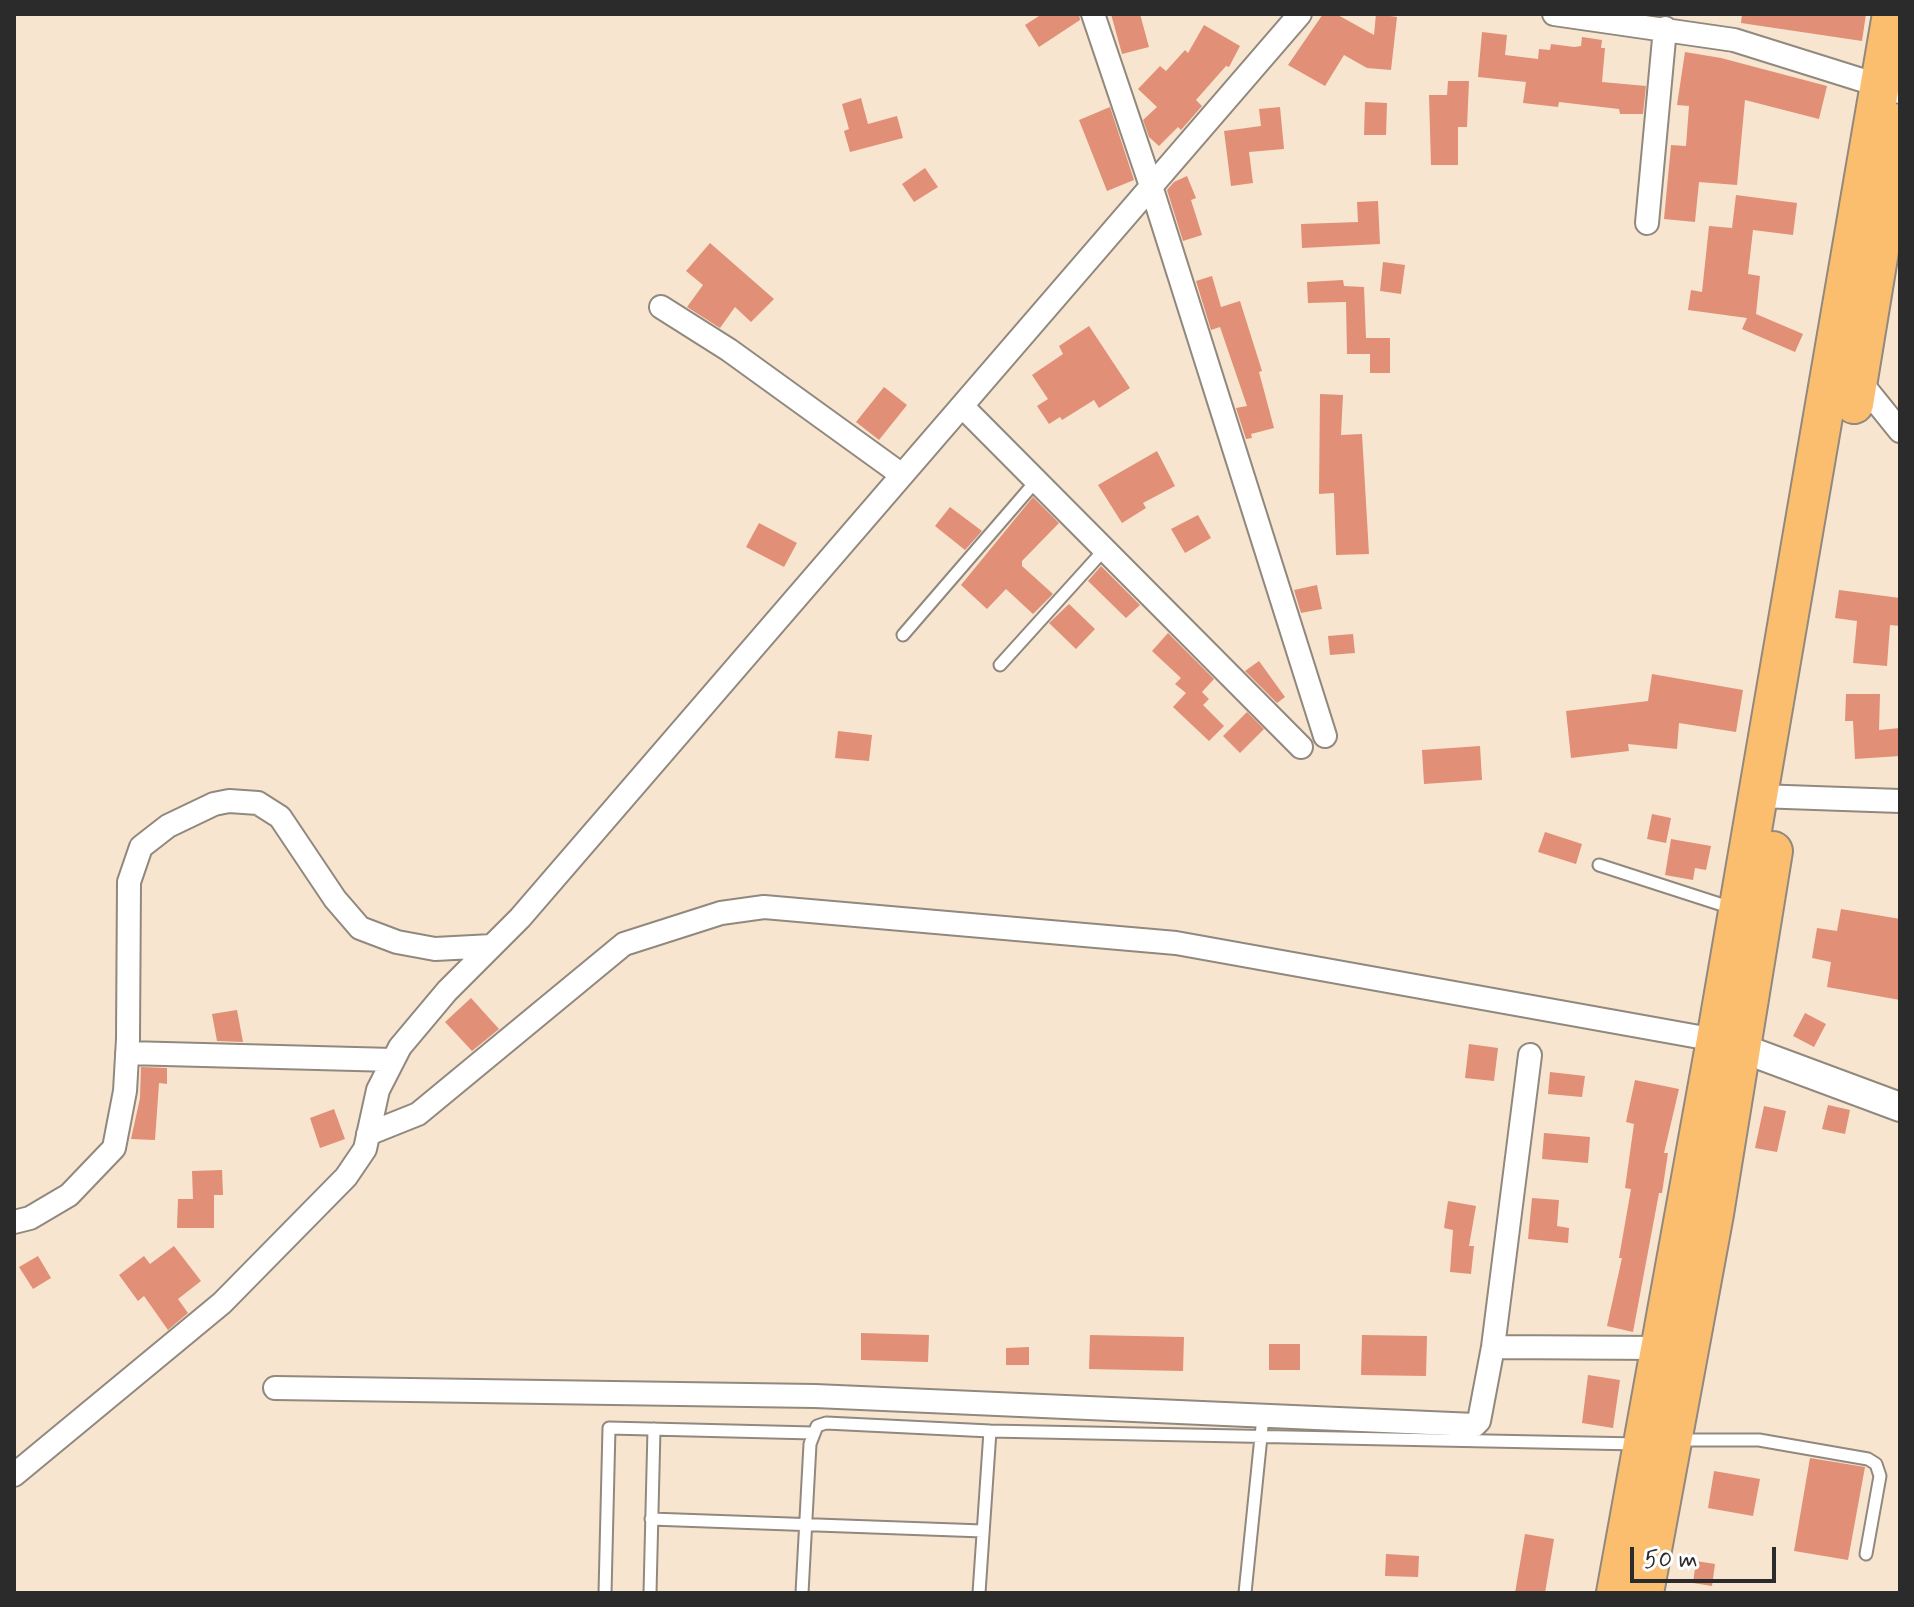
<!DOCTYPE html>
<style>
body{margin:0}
#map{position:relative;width:1914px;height:1607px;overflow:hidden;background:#f7e5d0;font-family:Mynerve,sans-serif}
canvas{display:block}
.frame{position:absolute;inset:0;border:16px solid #2b2b2b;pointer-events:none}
.scale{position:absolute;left:1630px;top:1547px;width:146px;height:36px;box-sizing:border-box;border:4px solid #2b2b2b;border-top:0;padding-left:10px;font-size:24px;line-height:28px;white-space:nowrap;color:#2b2b2b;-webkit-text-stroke:6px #fff;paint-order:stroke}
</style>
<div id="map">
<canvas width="1914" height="1607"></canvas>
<div class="frame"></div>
<div class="scale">50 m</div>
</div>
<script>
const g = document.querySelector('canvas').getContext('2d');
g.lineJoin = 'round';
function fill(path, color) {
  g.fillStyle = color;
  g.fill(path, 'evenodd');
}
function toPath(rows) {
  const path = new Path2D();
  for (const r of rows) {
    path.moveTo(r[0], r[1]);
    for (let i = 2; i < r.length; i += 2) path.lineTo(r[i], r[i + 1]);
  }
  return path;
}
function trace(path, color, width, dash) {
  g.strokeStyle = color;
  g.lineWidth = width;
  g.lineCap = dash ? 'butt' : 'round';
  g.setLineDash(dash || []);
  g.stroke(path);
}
const building = toPath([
 [1042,14,1079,14,1080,20,1039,47,1025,25],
 [1111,14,1140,14,1149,47,1122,54],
 [1323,14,1336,14,1374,35,1376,14,1397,17,1391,70,1367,68,1344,55,1325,86,1288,65],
 [1742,14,1866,14,1862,41,1741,23],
 [1204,25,1240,46,1229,67,1226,66,1196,100,1202,106,1181,130,1178,127,1159,146,1149,137,1143,120,1157,107,1138,89,1160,66,1166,71,1185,50,1188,53],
 [1482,32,1507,35,1505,55,1538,59,1539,49,1550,50,1551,44,1574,47,1581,46,1582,37,1602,40,1601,48,1605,48,1602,82,1646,86,1643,114,1620,114,1619,109,1559,102,1558,107,1523,103,1526,82,1478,77],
 [1685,52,1721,58,1827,86,1819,119,1745,100,1737,185,1699,182,1695,222,1664,219,1671,145,1686,146,1689,106,1677,105],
 [1448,81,1469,81,1467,127,1458,127,1458,165,1431,165,1429,95,1447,95],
 [861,98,868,124,897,116,903,138,850,152,844,131,849,129,842,104],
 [1365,102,1387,103,1386,135,1364,135],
 [1110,107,1134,180,1107,191,1079,120],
 [1280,107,1284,149,1249,152,1253,183,1231,186,1224,131,1261,126,1259,109],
 [925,168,938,187,914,202,902,184],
 [1187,176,1196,198,1191,200,1202,235,1183,241,1167,190,1174,182],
 [1736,195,1797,203,1793,235,1753,230,1748,274,1760,276,1756,314,1803,334,1795,352,1742,329,1747,318,1688,310,1691,290,1702,292,1709,226,1732,228],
 [1378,201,1380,244,1302,248,1301,224,1358,222,1357,202],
 [710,243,774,299,751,322,735,307,720,328,687,307,703,285,686,271],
 [1383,262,1405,265,1401,294,1380,291],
 [1212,276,1221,307,1240,301,1262,371,1259,372,1274,428,1251,434,1252,438,1246,439,1236,408,1247,406,1220,327,1211,330,1196,281],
 [1343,280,1344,286,1364,287,1366,338,1390,338,1390,373,1370,373,1370,354,1347,354,1346,302,1308,303,1307,282],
 [1089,326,1130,388,1099,408,1094,400,1062,420,1060,417,1049,424,1037,406,1048,399,1032,375,1063,354,1059,346],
 [884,387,907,405,879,440,856,422],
 [1320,394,1343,395,1341,435,1362,434,1369,554,1336,555,1334,493,1319,494],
 [1157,451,1175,486,1143,503,1146,508,1122,523,1098,485],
 [1033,497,1059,523,1022,561,1022,566,1053,594,1033,614,1006,589,987,609,961,585],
 [950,507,982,531,965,550,935,526],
 [1198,515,1211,538,1185,553,1171,529],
 [759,523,797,543,784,567,746,547],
 [1101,566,1140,605,1126,618,1088,581],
 [1317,585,1322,609,1301,613,1294,590],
 [1839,590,1900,598,1900,626,1890,625,1887,666,1853,663,1857,621,1835,618],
 [1069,604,1095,629,1076,649,1049,623],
 [1168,633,1214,679,1202,692,1209,699,1203,705,1224,726,1209,741,1173,707,1186,693,1175,684,1181,678,1152,651],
 [1353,634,1355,653,1330,655,1328,636],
 [1259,661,1285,697,1277,703,1245,671],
 [1652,674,1743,690,1736,732,1679,723,1677,749,1628,744,1629,751,1571,758,1566,711,1648,701],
 [1846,694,1880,694,1879,730,1900,728,1900,756,1855,759,1853,721,1845,721],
 [1247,712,1264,729,1240,753,1223,736],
 [838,731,872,735,869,761,835,758],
 [1480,746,1482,780,1424,784,1422,750],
 [1652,814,1671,818,1666,843,1647,839],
 [1545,832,1582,844,1576,864,1538,852],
 [1671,839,1711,846,1706,870,1695,868,1693,880,1665,875],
 [1841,909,1900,919,1900,1000,1827,987,1831,962,1812,958,1817,928,1837,931],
 [471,998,499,1029,472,1051,445,1022],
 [237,1010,243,1042,217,1041,212,1014],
 [1805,1013,1826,1024,1814,1047,1793,1036],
 [1469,1044,1498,1048,1494,1081,1465,1078],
 [141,1067,167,1068,167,1084,159,1083,155,1140,131,1139,140,1098],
 [1550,1072,1585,1076,1582,1097,1548,1094],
 [1635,1080,1679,1089,1664,1153,1668,1153,1662,1193,1659,1193,1633,1332,1607,1326,1622,1258,1619,1258,1631,1189,1625,1188,1634,1124,1626,1122],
 [1828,1105,1850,1110,1845,1134,1822,1129],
 [1764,1106,1786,1111,1777,1152,1755,1148],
 [334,1109,345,1139,320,1148,310,1118],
 [1544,1133,1590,1137,1588,1163,1542,1159],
 [222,1170,223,1195,214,1195,214,1228,177,1228,178,1199,193,1199,192,1171],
 [1532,1198,1559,1200,1557,1226,1569,1228,1568,1243,1528,1239],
 [1448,1201,1476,1206,1469,1246,1474,1246,1471,1274,1450,1272,1453,1230,1444,1228],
 [174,1246,201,1281,178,1299,188,1313,168,1330,144,1296,138,1301,119,1275,144,1256,150,1264],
 [38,1256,51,1278,33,1289,19,1267],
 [861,1333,929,1335,928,1362,861,1360],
 [1090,1335,1184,1337,1183,1371,1089,1369],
 [1362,1335,1427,1336,1426,1376,1361,1375],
 [1269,1344,1300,1344,1300,1370,1269,1370],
 [1029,1347,1029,1365,1006,1365,1006,1348],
 [1588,1375,1620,1380,1613,1428,1582,1423],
 [1810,1458,1865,1467,1848,1560,1794,1551],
 [1714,1471,1760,1479,1753,1516,1708,1508],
 [1525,1534,1554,1539,1545,1593,1515,1593],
 [1386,1554,1419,1556,1418,1577,1385,1576],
 [1696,1561,1715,1564,1712,1586,1693,1583]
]);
const service = toPath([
 [903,635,1036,481],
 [1000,665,1104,550],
 [1599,865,1732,908],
 [1679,1440,1759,1440,1868,1459,1876,1464,1880,1476,1866,1554],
 [651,1519,983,1531],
 [605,1593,609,1428,813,1433],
 [650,1593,654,1429],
 [802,1593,810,1444,817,1426,826,1423,990,1431],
 [979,1593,990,1431,1638,1444],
 [1245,1593,1263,1417]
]);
const minor = toPath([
 [1093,14,1151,186,1325,736],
 [1554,14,1734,40,1900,92],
 [1647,223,1665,28],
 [661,307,729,350,902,475],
 [1858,379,1900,431],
 [962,406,1301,747],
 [1758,796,1900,801],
 [127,1053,393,1060],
 [368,1134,418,1114,624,944,721,913,764,907,1176,943,1716,1040],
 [14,1222,30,1218,69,1195,114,1148,125,1091,128,1039,129,882,141,847,168,826,214,804,229,801,258,803,280,817,335,899,360,928,397,942,435,949,492,946],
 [1493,1347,1662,1348],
 [275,1388,815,1396,1475,1425,1479,1421,1493,1347,1530,1055],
 [14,1475,222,1303,346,1177,365,1149,378,1090,400,1047,447,991,520,918,1300,14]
]);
const tertiary = toPath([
 [1725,1042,1900,1107]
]);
const trunk = toPath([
 [1854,404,1900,123],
 [1616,1593,1716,1040,1892,14],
 [1644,1593,1714,1214,1773,851]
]);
fill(building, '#e18f76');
trace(service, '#91887e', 15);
trace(minor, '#91887e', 26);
trace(tertiary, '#91887e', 32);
trace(trunk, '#91887e', 42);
trace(service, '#fff', 11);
trace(minor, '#fff', 22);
trace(tertiary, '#fff', 28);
trace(trunk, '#fabe6e', 38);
</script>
